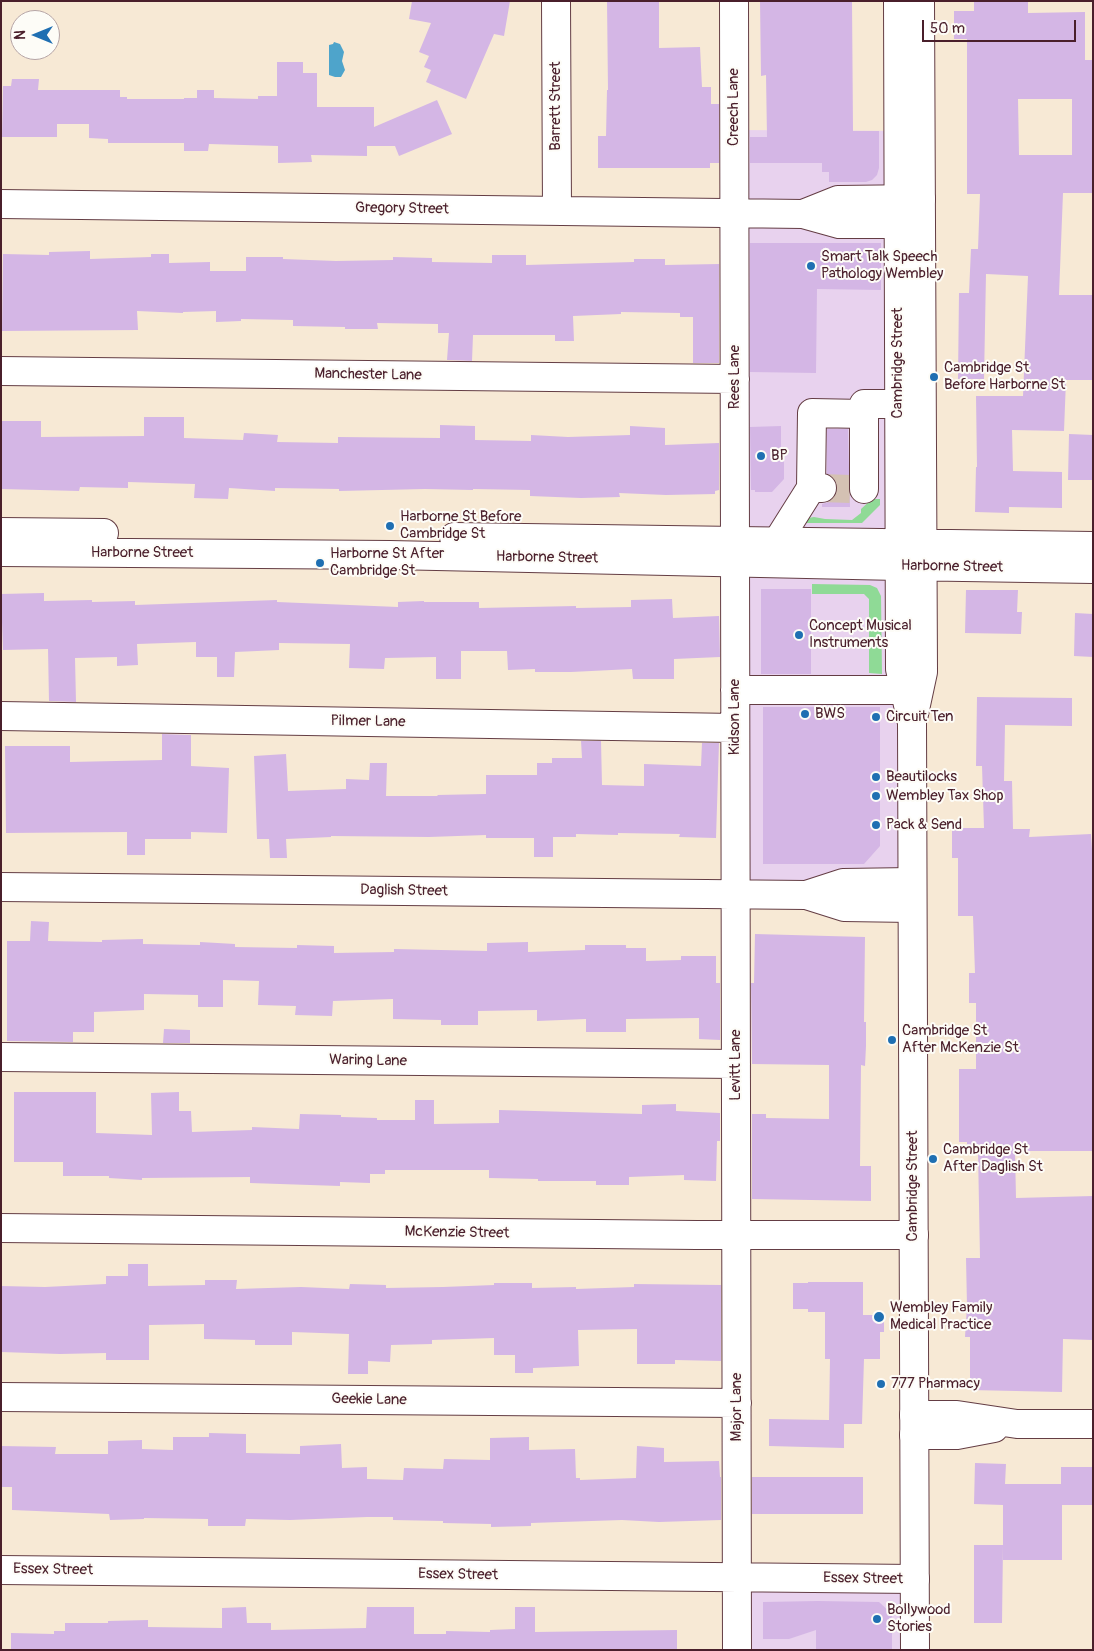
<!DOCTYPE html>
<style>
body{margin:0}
#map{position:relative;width:1094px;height:1651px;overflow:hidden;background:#f7e9d5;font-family:Pangolin,sans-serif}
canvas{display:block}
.frame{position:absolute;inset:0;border:2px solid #4a1f2b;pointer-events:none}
.north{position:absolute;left:10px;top:10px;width:50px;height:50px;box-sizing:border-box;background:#fdfcf7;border:1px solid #b5a4a5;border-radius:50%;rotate:270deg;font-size:14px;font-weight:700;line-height:20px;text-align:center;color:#4a1f2b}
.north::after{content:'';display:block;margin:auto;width:18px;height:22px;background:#1f6fb2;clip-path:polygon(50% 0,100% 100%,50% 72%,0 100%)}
.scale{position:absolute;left:922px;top:20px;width:154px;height:22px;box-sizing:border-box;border:2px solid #4a1f2b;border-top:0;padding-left:6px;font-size:15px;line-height:18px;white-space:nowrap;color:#4a1f2b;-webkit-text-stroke:4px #fdfcf7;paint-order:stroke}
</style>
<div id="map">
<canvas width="1094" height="1651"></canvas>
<div class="frame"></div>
<div class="north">N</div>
<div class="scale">50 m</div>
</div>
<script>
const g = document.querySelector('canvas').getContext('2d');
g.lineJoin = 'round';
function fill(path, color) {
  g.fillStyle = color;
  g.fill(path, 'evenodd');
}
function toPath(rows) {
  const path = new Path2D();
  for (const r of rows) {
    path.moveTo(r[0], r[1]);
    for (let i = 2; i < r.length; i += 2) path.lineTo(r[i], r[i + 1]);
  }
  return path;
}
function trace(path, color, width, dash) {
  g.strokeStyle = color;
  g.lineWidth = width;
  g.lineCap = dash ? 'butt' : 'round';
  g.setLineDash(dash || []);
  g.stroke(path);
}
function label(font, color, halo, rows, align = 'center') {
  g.font = font + ' Pangolin,sans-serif';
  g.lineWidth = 4;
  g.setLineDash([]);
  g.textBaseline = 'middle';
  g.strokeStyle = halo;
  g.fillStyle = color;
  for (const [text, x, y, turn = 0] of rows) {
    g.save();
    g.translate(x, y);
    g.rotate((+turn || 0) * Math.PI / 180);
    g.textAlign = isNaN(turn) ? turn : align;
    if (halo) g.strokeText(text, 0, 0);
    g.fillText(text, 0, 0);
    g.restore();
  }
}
const built = toPath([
 [734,130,909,131,912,895,735,894],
 [737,1578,910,1584,911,1650,737,1650]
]);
const green = toPath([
 [872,499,880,499,880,505,862,523,797,523,797,520,814,517,825,519,852,520,861,513,861,509],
 [812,584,870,585,877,588,881,596,882,674,869,673,869,599,864,594,812,594]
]);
const water = toPath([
 [334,42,340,44,344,52,342,61,345,70,341,77,335,77,329,75,329,45,333,44]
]);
const building = toPath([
 [412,1,510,1,504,36,494,34,466,99,426,82,431,70,424,67,429,56,419,52,431,23,409,19],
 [607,1,659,1,659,48,700,47,702,87,711,87,711,104,719,104,719,163,710,163,710,168,598,168,598,136,606,136,607,90,608,90],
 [760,1,852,1,853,131,879,131,879,168,877,175,872,180,866,182,829,182,829,172,822,172,822,163,750,163,750,137,767,137,766,75,761,76],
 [974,1,1028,1,1028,13,1085,12,1085,60,1093,60,1093,193,1063,193,1059,295,1093,295,1093,380,1066,380,1064,431,1012,430,1013,471,1062,472,1062,508,1009,507,1009,513,975,512,976,467,977,467,976,396,1023,396,1028,276,986,274,984,379,958,379,959,293,969,293,971,249,978,249,980,194,967,194,967,39,954,39,954,11,974,11],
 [1018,99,1072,99,1072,155,1019,155],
 [277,62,303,62,303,73,317,73,317,107,374,107,374,127,437,100,452,134,399,156,395,146,367,146,367,156,311,155,312,162,278,163,278,146,209,144,208,151,184,151,184,143,108,143,108,139,89,138,89,124,57,124,57,137,2,137,3,86,11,86,12,79,39,79,38,90,120,90,120,97,127,97,127,99,184,99,184,98,197,98,197,90,214,90,214,98,258,99,258,96,277,96],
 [750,243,881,243,881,290,817,289,816,373,750,372],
 [90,251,90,259,151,257,151,254,169,254,169,263,210,262,210,271,246,271,246,257,283,257,283,259,336,261,393,260,393,257,432,258,432,262,492,263,492,255,526,255,526,265,634,262,634,259,665,259,665,265,719,264,719,363,693,363,693,317,680,317,680,313,621,312,621,314,573,316,574,341,555,341,555,335,473,335,472,361,447,360,449,333,438,333,438,324,377,323,378,329,345,329,345,327,293,326,293,320,241,319,241,321,216,322,216,311,183,312,183,313,137,311,138,330,2,331,3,254,49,255,49,252],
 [144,417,184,417,184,438,243,440,244,433,278,435,277,442,338,443,338,437,440,438,440,425,475,426,475,440,531,441,531,435,568,437,630,435,630,426,665,428,665,445,719,443,719,490,715,491,715,494,666,495,619,493,620,497,581,498,530,496,530,490,473,489,473,490,425,489,339,491,339,489,275,488,275,491,229,488,228,499,194,498,195,484,128,482,128,488,80,487,79,491,1,489,1,421,41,421,41,437,144,436],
 [781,426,781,447,784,447,784,479,772,492,755,492,755,490,751,490,750,427],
 [827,429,848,429,850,507,822,507,822,504,829,502,835,496,838,488,835,480,827,474],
 [1069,434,1093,435,1093,480,1068,480],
 [761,589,811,589,811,674,761,674],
 [966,590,1018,590,1017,612,1022,612,1021,634,965,633],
 [44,593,44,601,92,600,92,602,135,601,135,605,277,600,277,602,398,607,398,602,424,601,424,602,479,602,479,608,576,606,576,608,631,607,631,600,672,599,673,618,719,616,720,657,674,659,674,679,633,679,632,669,571,672,535,672,535,669,508,670,507,651,461,651,461,679,436,679,436,657,385,658,384,669,349,668,350,644,279,643,279,650,235,652,234,677,217,677,217,657,196,657,196,642,137,644,138,665,117,666,117,657,75,658,76,702,49,701,48,649,3,650,1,594],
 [1075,613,1093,614,1093,657,1074,656],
 [977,697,1072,698,1072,726,1005,725,1004,781,1012,781,1013,829,1030,829,1029,837,1091,834,1093,866,1093,1151,1015,1151,1016,1198,1093,1196,1093,1340,1063,1339,1062,1392,970,1390,970,1337,965,1337,967,1306,966,1258,980,1258,978,1151,967,1151,967,1142,959,1142,959,1069,976,1069,976,1003,969,1003,969,973,975,973,973,916,958,916,958,858,952,858,952,828,984,828,982,766,976,766],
 [763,707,880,707,880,846,864,864,763,864],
 [162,734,191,735,191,766,229,768,227,833,191,832,191,839,145,839,145,855,127,855,127,832,6,833,5,746,70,746,70,762,162,760],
 [581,741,601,741,602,785,644,786,644,764,701,766,702,743,719,743,716,838,679,837,680,834,618,833,618,835,576,834,576,837,553,837,553,857,534,857,534,838,486,838,486,835,429,837,331,836,331,837,286,839,287,858,270,858,269,839,257,839,254,756,286,754,288,791,346,789,346,779,369,780,370,763,387,763,386,796,438,796,437,795,486,794,486,775,537,775,537,763,552,763,552,758,582,758],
 [31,921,49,922,48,941,102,942,102,940,143,939,143,944,200,945,200,942,235,944,235,947,297,948,297,945,334,946,334,953,394,952,394,949,487,951,487,943,528,942,528,952,585,950,585,945,626,945,626,948,646,948,646,961,681,960,681,956,716,956,716,983,720,983,720,1040,699,1039,699,1018,626,1019,626,1032,586,1032,586,1019,537,1021,537,1010,478,1011,478,1025,441,1025,441,1020,393,1019,393,999,333,1001,332,1016,295,1015,296,1006,258,1005,259,981,223,980,223,1007,198,1007,198,995,144,994,144,1010,94,1012,94,1032,73,1032,73,1042,7,1041,7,941,30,941],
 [755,934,865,937,864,1022,866,1022,866,1046,865,1066,861,1065,860,1166,871,1166,871,1201,752,1199,752,1114,766,1114,766,1118,829,1119,829,1065,752,1064,751,983,754,983],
 [164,1029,190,1030,190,1043,163,1043],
 [14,1092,96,1092,96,1133,152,1135,151,1093,179,1092,179,1111,191,1111,192,1132,252,1130,252,1127,299,1129,300,1114,341,1115,341,1117,377,1118,377,1120,415,1120,415,1100,434,1100,434,1124,499,1123,499,1110,642,1114,642,1105,676,1104,676,1111,720,1113,720,1141,717,1141,716,1181,684,1180,684,1175,629,1177,629,1185,596,1185,596,1181,538,1181,538,1179,489,1178,489,1170,385,1170,385,1174,370,1174,370,1183,340,1182,340,1186,250,1183,250,1177,142,1178,142,1180,109,1178,109,1176,63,1176,63,1162,14,1162],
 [128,1264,148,1264,148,1286,205,1285,205,1280,237,1280,236,1289,301,1287,349,1289,350,1284,386,1285,386,1288,443,1287,494,1285,494,1283,532,1283,532,1288,576,1287,576,1289,634,1287,634,1284,721,1285,721,1361,675,1360,675,1364,637,1364,637,1329,578,1330,579,1366,533,1368,533,1373,515,1373,515,1355,494,1355,494,1338,432,1340,432,1344,391,1345,390,1362,368,1361,368,1374,348,1374,349,1334,292,1332,292,1345,255,1345,255,1340,204,1339,204,1324,149,1325,149,1360,106,1360,106,1353,60,1354,1,1352,1,1286,45,1287,106,1284,106,1276,128,1276],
 [808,1282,863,1282,863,1315,884,1315,884,1332,880,1332,880,1359,864,1359,862,1424,844,1424,844,1448,769,1446,769,1419,829,1420,830,1359,825,1359,825,1312,808,1312,808,1309,793,1309,793,1283,808,1283],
 [209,1433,246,1434,246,1453,300,1454,300,1446,341,1444,342,1468,367,1467,367,1479,403,1480,404,1468,443,1469,444,1459,490,1460,490,1438,529,1437,529,1450,575,1449,576,1478,580,1478,580,1480,636,1478,637,1446,664,1448,664,1462,719,1461,720,1477,721,1477,721,1520,659,1522,622,1520,531,1523,531,1526,491,1527,491,1524,443,1523,443,1521,393,1520,393,1517,367,1517,290,1520,246,1519,245,1526,208,1526,208,1519,144,1518,144,1519,110,1520,109,1514,12,1510,12,1487,1,1487,1,1446,56,1447,55,1454,108,1454,108,1441,142,1440,142,1449,173,1450,173,1437,209,1437],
 [975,1463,1006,1464,1005,1484,1061,1484,1061,1467,1093,1467,1093,1505,1062,1505,1062,1560,1003,1560,1003,1505,974,1504],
 [752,1477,863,1477,863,1514,752,1514],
 [974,1545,1003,1545,1002,1623,974,1623],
 [818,1601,879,1602,892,1614,892,1650,816,1650,816,1630,789,1639,763,1639,763,1602],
 [246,1607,247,1623,271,1623,271,1630,366,1628,367,1607,414,1607,414,1634,446,1634,446,1631,490,1632,490,1630,515,1629,515,1607,535,1607,535,1632,677,1630,677,1650,11,1650,11,1633,54,1634,54,1631,65,1631,65,1623,108,1623,108,1621,148,1620,148,1627,222,1628,222,1608]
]);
const minorTunnel = toPath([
 [822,488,850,489]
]);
const minor = toPath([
 [556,1,557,211],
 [734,1,737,1650],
 [1,204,803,214,839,224,921,224],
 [803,214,838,200,921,199],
 [1,371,735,379],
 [864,414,864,489],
 [811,488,812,413,864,414,864,404,898,404],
 [777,542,811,488,822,488],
 [735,690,904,690],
 [1,716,735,728],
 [1,887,806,895,844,907,912,908],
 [806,895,843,883,912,882],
 [1,1057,736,1064],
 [1,1228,697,1235,914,1235],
 [1,1397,737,1403],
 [914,1415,957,1415,1017,1424,1093,1424],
 [914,1435,957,1435,994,1428],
 [1,1570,915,1579]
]);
const major = toPath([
 [898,1,900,669,912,723,915,1650],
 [1,532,104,533],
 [454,537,1093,546],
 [1,552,390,555,899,566,1093,569],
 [914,714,923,672,920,1]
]);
const markers = [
 [811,266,5,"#1f6fb2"],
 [934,377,5,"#1f6fb2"],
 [761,456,5,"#1f6fb2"],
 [390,526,5,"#1f6fb2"],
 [320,563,5,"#1f6fb2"],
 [799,635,5,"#1f6fb2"],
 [805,714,5,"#1f6fb2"],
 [876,717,5,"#1f6fb2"],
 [876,777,5,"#1f6fb2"],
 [876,796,5,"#1f6fb2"],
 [876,825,5,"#1f6fb2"],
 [892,1040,5,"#1f6fb2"],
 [933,1159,5,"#1f6fb2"],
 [879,1317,6,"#1f6fb2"],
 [881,1384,5,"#1f6fb2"],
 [877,1619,5,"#1f6fb2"]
];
const streetNames = [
 ["Barrett Street",556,106,-90],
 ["Creech Lane",734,107,-90],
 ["Gregory Street",402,209,1],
 ["Cambridge Street",898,363,-90],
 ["Manchester Lane",368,375,1],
 ["Rees Lane",735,377,-90],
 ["Harborne Street",142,553],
 ["Harborne Street",547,558,1],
 ["Harborne Street",952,567,1],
 ["Kidson Lane",735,717,-90],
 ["Pilmer Lane",368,722,1],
 ["Daglish Street",404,891,1],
 ["Waring Lane",368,1061,1],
 ["Levitt Lane",736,1065,-90],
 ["Cambridge Street",913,1186,-90],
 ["McKenzie Street",457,1233,1],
 ["Geekie Lane",369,1400,1],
 ["Major Lane",737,1407,-90],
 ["Essex Street",53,1570,1],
 ["Essex Street",458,1575,1],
 ["Essex Street",863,1579,1]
];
const poiNames = [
 ["Smart Talk Speech",821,257],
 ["Pathology Wembley",821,274],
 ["Cambridge St",944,368],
 ["Before Harborne St",944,385],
 ["BP",771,456],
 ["Harborne St Before",400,517],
 ["Cambridge St",400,534],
 ["Harborne St After",330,554],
 ["Cambridge St",330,571],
 ["Concept Musical",809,626],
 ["Instruments",809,643],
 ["BWS",815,714],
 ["Circuit Ten",886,717],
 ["Beautilocks",886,777],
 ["Wembley Tax Shop",886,796],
 ["Pack & Send",886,825],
 ["Cambridge St",902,1031],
 ["After McKenzie St",902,1048],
 ["Cambridge St",943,1150],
 ["After Daglish St",943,1167],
 ["Wembley Family",890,1308],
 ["Medical Practice",890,1325],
 ["777 Pharmacy",891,1384],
 ["Bollywood",887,1610],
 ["Stories",887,1627]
];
fill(built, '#e8d2ee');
fill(green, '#8fda96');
fill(water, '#4ea4cb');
fill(building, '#d4b6e5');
trace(minorTunnel, '#d4c1b3', 28, [28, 14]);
trace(minor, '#643d44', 30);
trace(major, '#643d44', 30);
trace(minor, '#fff', 28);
trace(major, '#fff', 28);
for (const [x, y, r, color] of markers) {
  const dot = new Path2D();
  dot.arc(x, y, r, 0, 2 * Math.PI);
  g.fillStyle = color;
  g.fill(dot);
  trace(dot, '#fdfcf7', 2);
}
label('15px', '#4a1f2b', '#fdfcf7', streetNames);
label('15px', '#4a1f2b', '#fdfcf7', poiNames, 'left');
</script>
